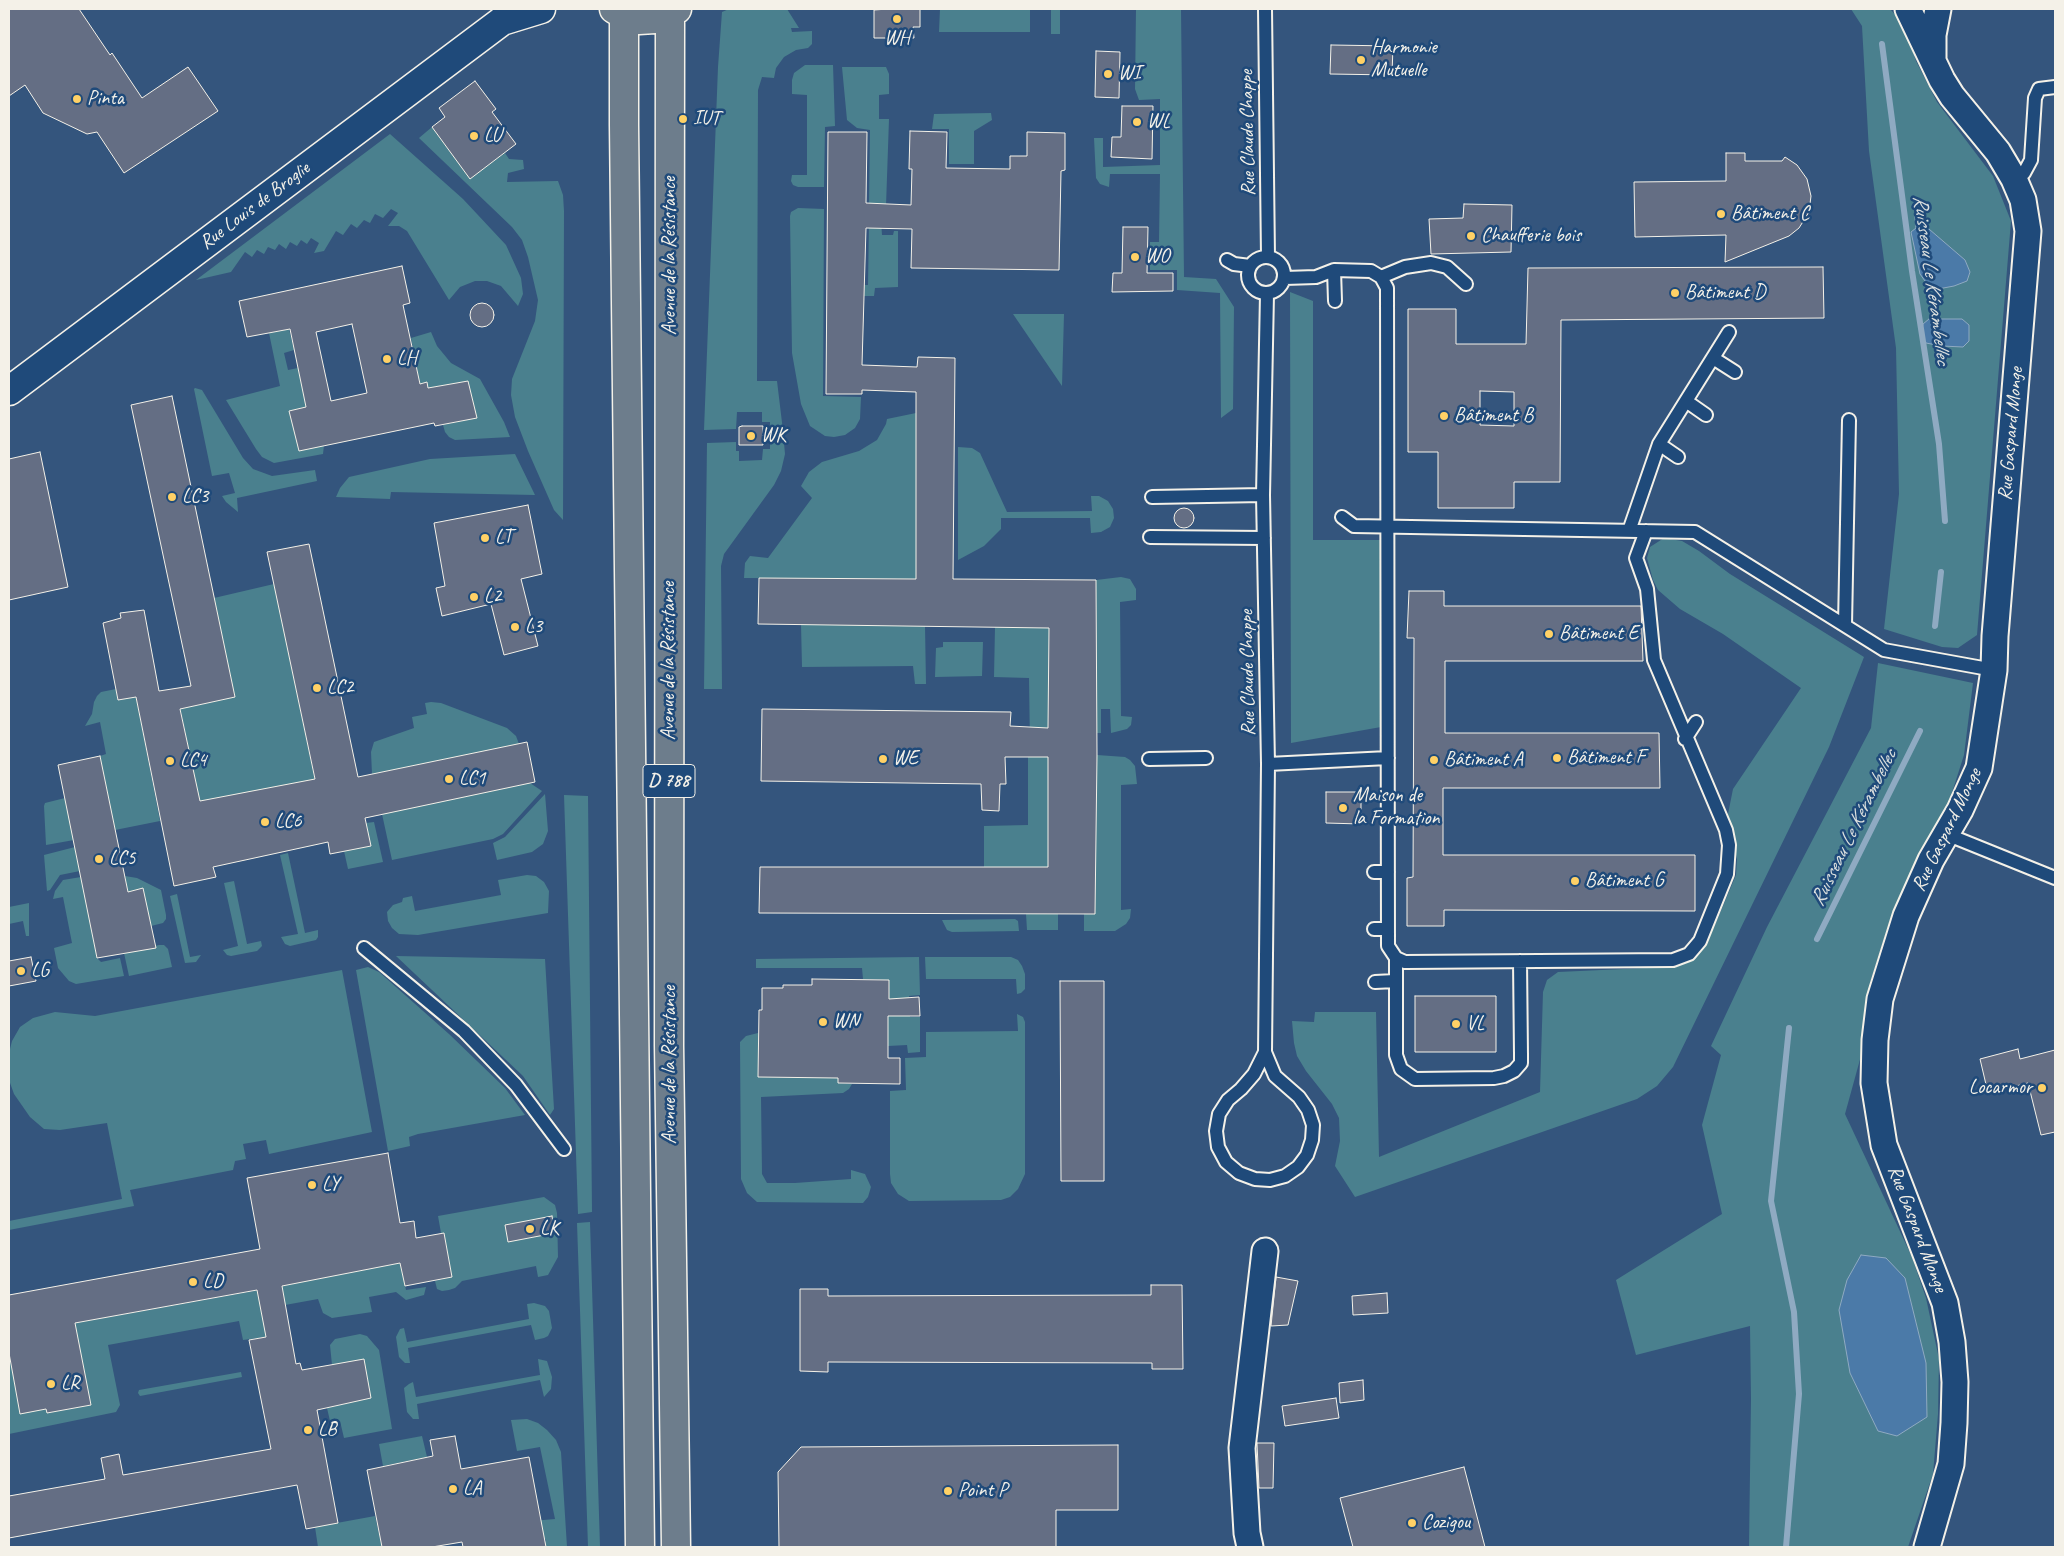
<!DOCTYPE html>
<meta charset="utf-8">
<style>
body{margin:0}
#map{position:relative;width:2064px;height:1556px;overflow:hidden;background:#34557d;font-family:Caveat,sans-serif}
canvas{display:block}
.frame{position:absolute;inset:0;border:10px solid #f4f1e8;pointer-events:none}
</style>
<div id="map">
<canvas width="2064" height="1556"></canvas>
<div class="frame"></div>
</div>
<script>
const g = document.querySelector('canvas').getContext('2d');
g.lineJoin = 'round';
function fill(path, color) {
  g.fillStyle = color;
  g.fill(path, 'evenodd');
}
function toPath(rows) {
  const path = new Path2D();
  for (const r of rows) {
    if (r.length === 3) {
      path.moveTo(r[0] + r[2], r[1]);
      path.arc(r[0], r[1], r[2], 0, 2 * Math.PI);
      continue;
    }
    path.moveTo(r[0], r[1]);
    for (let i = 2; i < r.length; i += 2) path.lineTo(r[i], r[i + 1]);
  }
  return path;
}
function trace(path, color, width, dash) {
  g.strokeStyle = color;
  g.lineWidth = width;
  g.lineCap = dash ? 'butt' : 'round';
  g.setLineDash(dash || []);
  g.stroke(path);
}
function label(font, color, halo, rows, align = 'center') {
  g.font = font + ' Caveat,sans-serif';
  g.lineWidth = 5;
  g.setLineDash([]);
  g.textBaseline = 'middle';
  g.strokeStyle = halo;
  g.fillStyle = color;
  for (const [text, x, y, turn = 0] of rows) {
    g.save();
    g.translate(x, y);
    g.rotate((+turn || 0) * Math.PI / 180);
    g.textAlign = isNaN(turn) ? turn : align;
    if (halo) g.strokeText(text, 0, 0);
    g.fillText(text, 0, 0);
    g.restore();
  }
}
const green = toPath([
 [729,9,787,9,799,28,791,28,792,32,812,31,812,44,808,48,796,50,784,57,776,68,774,78,762,77,758,90,757,381,777,381,784,439,770,440,770,422,762,422,762,412,737,412,736,429,704,430,718,67,722,12],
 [940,9,1030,9,1030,32,939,32],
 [1051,9,1060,9,1060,34,1051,34],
 [1136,9,1181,9,1184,277,1216,279,1234,307,1233,409,1221,418,1220,293,1177,290,1177,270,1150,270,1150,242,1159,242,1160,174,1110,174,1109,187,1100,184,1096,178,1094,138,1103,138,1103,167,1160,165,1160,99,1139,100,1135,89],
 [1851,9,1890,9,1904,24,1916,61,1937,102,1993,176,2011,221,1977,635,1958,648,1942,647,1884,629,1899,494,1896,348,1869,151,1862,26],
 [805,65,833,65,835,126,825,127,824,187,798,187,793,185,791,181,792,175,807,175,807,95,792,94,792,80,794,73],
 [842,67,886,67,889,74,889,94,879,95,879,119,889,119,886,206,869,206,870,130,857,128,847,120],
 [991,113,992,120,974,131,974,164,949,164,949,129,932,129,934,114],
 [432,127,470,178,505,153,509,159,523,160,524,169,508,173,507,182,558,181,563,195,564,211,563,520,554,510,528,451,515,417,511,395,512,379,535,321,538,300,528,257,522,240,512,227,419,138],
 [390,134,463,199,506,245,521,278,523,294,518,306,501,286,487,281,475,281,460,287,449,300,407,231,399,226,388,226,398,213,391,209,383,218,375,214,370,223,364,220,357,228,351,224,343,235,336,231,324,251,314,253,319,243,311,238,307,244,301,240,297,246,290,242,286,249,279,244,275,250,268,247,264,254,257,250,252,257,245,252,231,272,196,280],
 [798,208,824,209,823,396,861,397,860,419,855,428,845,435,834,437,825,436,810,426,801,404,792,353,790,216,791,212],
 [881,221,882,235,893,235,894,231,898,231,898,287,875,288,874,296,864,296,865,285,868,285,869,222],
 [1290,292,1313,301,1313,540,1387,540,1381,727,1291,743],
 [1013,314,1064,314,1062,386],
 [289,329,294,350,284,353,288,370,298,368,306,407,289,411,299,450,324,445,323,454,274,463,262,457,256,449,226,400,280,386,269,333],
 [431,332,437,346,451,363,480,379,504,422,510,437,455,440,449,437,445,432,443,425,476,418,468,381,428,388,427,382,420,384,411,338],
 [195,388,202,390,243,458,253,469,272,476,315,470,317,481,237,498,238,512,226,502,222,496,235,493,229,473,212,476,194,389],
 [916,413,916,555,925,579,744,578,745,563,750,556,768,558,812,498,801,486,809,472,822,462,859,451,877,440,886,424,887,419],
 [736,442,736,451,739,451,739,461,762,460,763,449,770,449,770,443,784,443,785,454,781,471,774,485,724,554,721,566,722,689,704,689,707,443],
 [958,447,972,448,980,453,1007,512,1092,511,1091,496,1099,496,1108,501,1113,509,1114,518,1110,527,1101,532,1091,533,1090,518,1001,518,1001,529,984,546,958,560],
 [515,454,535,495,391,492,390,499,336,497,340,488,349,477,430,459],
 [1664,538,1682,541,1699,551,1730,574,1864,657,1829,747,1673,1067,1657,1086,1637,1099,1355,1197,1335,1166,1340,1141,1339,1118,1332,1104,1306,1071,1297,1056,1294,1043,1292,1021,1314,1022,1315,1012,1376,1012,1379,1157,1540,1092,1543,992,1547,980,1558,972,1667,967,1678,964,1695,956,1714,927,1736,875,1737,859,1727,819,1733,789,1801,688,1723,634,1680,609,1658,590,1653,580,1647,558,1650,547],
 [1121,577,1130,579,1136,589,1136,600,1120,602,1121,716,1132,717,1131,725,1127,729,1111,733,1110,709,1101,709,1101,733,1097,733,1096,580],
 [274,584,319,800,204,823,179,702,195,706,235,697,214,598],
 [801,624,925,626,926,684,915,684,913,666,802,667],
 [995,627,1049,628,1048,745,1030,746,1029,678,994,677],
 [943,642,983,642,982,676,935,677,936,648,943,647],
 [1878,663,1973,683,1964,755,1947,808,1891,917,1870,983,1864,1045,1845,1114,1912,1257,1926,1298,1939,1359,1938,1414,1933,1474,1908,1547,1749,1547,1751,1399,1750,1326,1636,1355,1616,1280,1722,1214,1702,1125,1721,1055,1711,1046,1767,927,1871,728],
 [116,689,118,700,136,697,160,821,115,830,100,756,106,754,100,722,85,726,92,714,94,702,97,696,101,692],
 [431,702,441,703,507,728,516,736,519,744,372,774,371,752,374,742,414,728,412,717,427,714,425,703],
 [1097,755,1125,757,1130,760,1135,766,1137,784,1121,785,1121,910,1131,909,1130,918,1126,924,1115,931,1084,931,1084,914,1095,914],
 [1028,757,1048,757,1048,867,984,867,984,826,1028,825],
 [530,783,542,791,503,834,493,839,392,860,382,814],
 [545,794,548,831,543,844,532,852,497,860,493,843,505,837],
 [564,795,588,796,592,1212,578,1214],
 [65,798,74,840,46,845,44,806,45,803],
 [374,822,383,862,348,869,344,851,371,846,366,823],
 [75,847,80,871,60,875,50,890,47,891,44,855],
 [288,853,305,933,318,930,318,937,316,940,290,946,285,944,281,937,298,934,280,855],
 [527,875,536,876,544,882,549,891,548,913,418,935,399,934,392,928,388,921,387,912,393,905,402,902,403,898,412,896,415,911,501,895,498,880],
 [125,876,137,878,161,890,166,915,166,919,163,923,151,926,143,889,128,892],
 [81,877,97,958,101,962,120,958,124,976,76,984,69,981,58,968,54,948,72,943,63,897,53,899,55,891,63,880],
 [234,881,247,944,261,941,262,946,257,951,231,956,227,955,223,950,238,946,224,883],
 [177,894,190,957,201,955,196,962,185,963,170,896],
 [29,903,29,936,26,936,23,921,9,924,9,907],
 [1026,914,1058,914,1058,930,1027,930],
 [1015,919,1018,921,1019,931,952,932,947,930,942,920],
 [159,945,164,945,168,949,172,967,129,976,124,953],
 [396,956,545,959,554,1109,550,1115,523,1076],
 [919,957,920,995,909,996,910,1017,920,1017,920,1052,908,1053,907,1045,888,1046,888,980,863,979,862,968,756,968,756,959],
 [925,957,1011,957,1018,960,1022,966,1025,974,1025,989,1021,993,1017,994,1016,979,926,979],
 [368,967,379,972,449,1034,505,1088,525,1115,418,1134,409,1137,410,1146,388,1151,356,970],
 [342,970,372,1132,269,1154,266,1140,243,1144,246,1159,235,1161,233,1170,130,1190,134,1206,9,1230,9,1221,122,1199,107,1123,60,1130,44,1129,30,1117,14,1094,9,1080,9,1053,12,1041,20,1027,33,1018,55,1012,95,1016],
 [1017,1014,1023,1017,1025,1022,1025,1174,1018,1189,1010,1197,1001,1200,909,1201,898,1194,891,1183,890,1174,890,1091,906,1090,905,1058,926,1057,926,1032,1018,1031],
 [758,1033,758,1077,838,1078,838,1083,852,1084,849,1089,843,1093,761,1097,762,1174,767,1183,795,1183,851,1179,851,1170,865,1174,871,1187,868,1197,863,1203,757,1202,747,1193,741,1179,740,1042,746,1036],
 [544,1197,555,1205,557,1213,558,1257,548,1275,538,1277,536,1266,462,1281,455,1288,449,1290,442,1291,437,1289,435,1281,452,1277,444,1233,441,1233,438,1216],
 [590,1222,600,1547,588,1547,584,1427,577,1223],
 [400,1263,406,1290,426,1287,424,1295,406,1300,396,1292,369,1297,372,1312,332,1318,323,1313,318,1299,285,1305,282,1286],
 [271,1288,266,1337,243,1340,239,1321,108,1345,120,1405,116,1412,9,1434,9,1335,27,1332,32,1359,11,1363,20,1413,46,1409,48,1413,91,1405,36,1330],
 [534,1303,545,1306,549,1311,552,1328,548,1336,544,1338,535,1340,531,1325,408,1348,410,1363,405,1363,399,1357,396,1337,400,1329,404,1328,407,1342,529,1319,527,1304],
 [360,1334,367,1336,379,1350,392,1429,344,1438,340,1421,330,1421,327,1408,371,1398,332,1365,330,1345,335,1339],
 [538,1359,547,1361,552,1377,551,1389,544,1397,540,1380,417,1404,419,1419,413,1419,407,1412,404,1388,409,1384,413,1382,416,1397,540,1375],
 [241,1372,242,1377,140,1396,138,1393,139,1390],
 [527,1419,538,1423,547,1430,556,1440,561,1452,567,1547,543,1547,546,1540,528,1524,532,1521,555,1519,540,1447,517,1451,511,1420],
 [422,1436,427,1457,383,1466,379,1444],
 [375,1516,382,1547,318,1547,315,1527]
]);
const water = toPath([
 [1915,217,1965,260,1970,272,1967,281,1954,286,1938,289,1925,281,1920,274,1911,232,1916,228,1915,217],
 [1929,319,1962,319,1969,325,1969,341,1963,347,1942,346,1926,343,1921,335,1923,324,1929,319],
 [1861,1255,1886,1258,1905,1278,1926,1363,1927,1417,1897,1436,1878,1431,1850,1373,1839,1310,1847,1280,1861,1255]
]);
const stream = toPath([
 [1882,44,1912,271,1939,444,1945,521],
 [1935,626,1941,572],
 [1817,939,1920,731],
 [1786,1547,1799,1394,1794,1312,1771,1201,1789,1028]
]);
const building = toPath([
 [9,9,79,9,110,55,112,53,142,98,188,67,218,111,124,173,97,132,87,134,43,113,25,85,9,96,9,9],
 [888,9,920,9,920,27,913,27,914,38,874,38,874,10,888,9],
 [1331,45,1393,46,1392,75,1330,74,1331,45],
 [1096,51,1120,52,1119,98,1095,97,1096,51],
 [475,81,496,109,492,112,516,144,470,179,432,127,445,117,439,108,475,81],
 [1122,106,1153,106,1152,159,1111,157,1112,137,1121,137,1122,106],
 [910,131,947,132,946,168,1010,169,1010,156,1027,156,1027,132,1065,133,1065,170,1061,171,1059,270,911,268,912,229,866,228,862,365,917,367,918,357,955,358,953,579,1096,580,1097,755,1095,914,759,913,760,867,1048,867,1048,757,1005,757,1006,784,1000,784,999,811,982,810,981,784,761,781,762,709,1011,712,1010,726,1048,728,1049,628,758,624,759,578,916,579,916,392,862,390,862,394,826,394,828,132,867,132,866,203,911,205,912,169,909,169,910,131],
 [1726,153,1745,153,1745,161,1782,161,1785,157,1797,165,1807,179,1811,196,1809,212,1799,228,1789,236,1725,262,1726,235,1635,237,1634,182,1726,181,1726,153],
 [1464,204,1512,205,1511,252,1431,254,1429,219,1463,218,1464,204],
 [1123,227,1148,227,1147,273,1173,273,1173,291,1112,292,1113,273,1122,273,1123,227],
 [402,266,410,303,403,305,420,384,427,382,428,388,468,381,477,418,435,426,434,423,299,451,289,411,306,407,290,329,247,337,239,301,402,266],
 [352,324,367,393,331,401,316,332,352,324],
 [1823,267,1824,318,1561,320,1560,482,1514,482,1514,508,1438,508,1438,452,1408,452,1408,309,1456,309,1456,344,1526,344,1528,268,1823,267],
 [1480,391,1514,392,1514,426,1480,425,1480,391],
 [482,315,12],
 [172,396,235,697,180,709,200,801,315,779,267,552,309,544,358,777,527,742,535,782,365,818,371,846,330,854,328,842,213,867,216,877,174,886,136,697,118,700,103,623,121,618,120,613,144,610,159,691,191,686,131,405,172,396],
 [742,426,763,426,763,445,739,445,739,427,742,426],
 [40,452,68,587,9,600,9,459,40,452],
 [528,505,542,574,521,579,538,646,504,655,491,604,442,616,436,588,445,586,434,523,528,505],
 [1184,518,10],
 [1409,591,1444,591,1444,606,1641,606,1643,661,1445,661,1445,733,1659,733,1660,788,1443,788,1443,855,1695,855,1695,911,1444,910,1444,926,1407,926,1407,878,1413,877,1414,638,1407,638,1409,591],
 [100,756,128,892,143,888,156,948,97,958,58,765,100,756],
 [1326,792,1361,792,1361,824,1326,823,1326,792],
 [31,957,36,981,9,986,9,961,31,957],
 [812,979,889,980,889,999,919,997,920,1016,888,1016,888,1058,900,1058,900,1084,838,1083,838,1078,758,1077,759,1010,762,1010,762,988,783,988,783,985,812,985,812,979],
 [1060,981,1104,981,1104,1181,1061,1181,1060,981],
 [1415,996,1496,996,1496,1052,1415,1052,1415,996],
 [2018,1049,2020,1059,2055,1050,2055,1132,2041,1135,2028,1083,1988,1093,1980,1059,2018,1049],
 [388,1153,400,1223,414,1221,416,1238,444,1233,452,1277,405,1286,400,1263,282,1286,296,1364,300,1363,302,1370,364,1359,371,1398,317,1410,338,1523,306,1529,297,1485,9,1538,9,1496,105,1479,101,1458,119,1454,123,1475,271,1449,249,1340,266,1337,257,1290,75,1323,91,1405,47,1413,46,1409,20,1414,9,1353,9,1295,260,1249,247,1178,388,1153],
 [552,1216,555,1233,508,1242,505,1225,552,1216],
 [1276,1277,1298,1281,1288,1325,1271,1326,1276,1277],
 [1151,1285,1182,1285,1183,1369,1152,1369,1152,1363,828,1362,828,1372,800,1371,800,1289,828,1289,828,1296,1151,1295,1151,1285],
 [1387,1293,1388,1313,1353,1315,1352,1296,1387,1293],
 [1363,1380,1364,1400,1340,1403,1339,1383,1363,1380],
 [1336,1398,1339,1418,1285,1426,1282,1406,1336,1398],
 [455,1436,461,1469,529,1457,546,1547,463,1547,462,1542,432,1547,382,1547,367,1470,433,1456,430,1440,455,1436],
 [1257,1443,1274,1443,1273,1488,1259,1488,1257,1443],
 [1118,1445,1118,1510,1056,1510,1056,1547,779,1547,778,1472,801,1447,1118,1445],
 [1464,1467,1485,1547,1353,1547,1340,1498,1464,1467]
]);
const lane = toPath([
 [1265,9,1268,257],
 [2014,179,2024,173,2031,160,2035,98,2039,89,2055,87],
 [1266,275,18],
 [1227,260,1234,264,1250,266],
 [1334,270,1335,301],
 [1381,277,1405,267,1431,263,1447,267,1466,284],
 [1285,278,1316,277,1334,270,1371,271,1381,277,1387,288,1388,946,1396,958,1405,962,1673,960,1689,954,1700,941,1727,874,1729,845,1726,830,1654,660,1647,589,1636,558,1646,531],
 [1713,358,1735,372],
 [1686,401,1706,415],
 [1659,444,1678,457],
 [1152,497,1263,495],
 [1342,517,1354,526,1695,532,1884,650,1994,670],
 [1629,531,1659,444,1729,332],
 [1150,537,1264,538],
 [1845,625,1849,420],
 [1685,739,1696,722],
 [1149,759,1206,758],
 [1268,764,1388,758],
 [1946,834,2055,878],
 [1374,872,1388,872],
 [1374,929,1388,929],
 [364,948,464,1031,516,1085,564,1149],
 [1396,958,1396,1055,1401,1069,1415,1079,1494,1078,1504,1076,1514,1071,1521,1063,1521,1055,1520,961],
 [1375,982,1395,981],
 [1265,1052,1268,764,1263,495,1267,294],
 [1265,1052,1275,1076,1299,1097,1308,1110,1313,1125,1312,1140,1307,1155,1298,1167,1285,1176,1270,1180,1255,1179,1239,1173,1226,1162,1218,1147,1216,1131,1219,1114,1228,1100,1241,1089,1254,1074,1265,1052]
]);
const street = toPath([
 [1908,9,1942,80,1952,96,1998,152,2014,179,2023,200,2028,231,1995,636,1994,670,1979,768,1960,810,1931,860,1906,916,1880,999,1875,1040,1874,1083,1884,1145,1945,1303,1952,1342,1955,1382,1954,1423,1951,1464,1927,1547],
 [1933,58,1933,35,1938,9],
 [1250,1547,1247,1533,1242,1448,1265,1251]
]);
const secondary = toPath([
 [502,21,541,9],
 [9,391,502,21,512,9]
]);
const primary = toPath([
 [614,9,624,15,639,20,655,19,677,9],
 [670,14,669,1045,676,1547],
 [624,15,624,125,640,1547]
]);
const markers = [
 [897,19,5,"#ffd166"],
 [1361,60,5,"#ffd166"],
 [1108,74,5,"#ffd166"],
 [77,99,5,"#ffd166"],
 [683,119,5,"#ffd166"],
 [1137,122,5,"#ffd166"],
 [474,136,5,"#ffd166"],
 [1721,214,5,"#ffd166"],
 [1471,236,5,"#ffd166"],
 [1135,257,5,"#ffd166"],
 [1675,293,5,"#ffd166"],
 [387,359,5,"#ffd166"],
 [1444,416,5,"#ffd166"],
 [751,436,5,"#ffd166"],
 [172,497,5,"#ffd166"],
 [485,538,5,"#ffd166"],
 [474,597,5,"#ffd166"],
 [515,627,5,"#ffd166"],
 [1549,634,5,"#ffd166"],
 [317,688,5,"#ffd166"],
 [1557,758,5,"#ffd166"],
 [883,759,5,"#ffd166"],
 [1434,760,5,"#ffd166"],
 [170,761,5,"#ffd166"],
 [449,779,5,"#ffd166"],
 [1343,808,5,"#ffd166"],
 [265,822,5,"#ffd166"],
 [99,859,5,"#ffd166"],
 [1575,881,5,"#ffd166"],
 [21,971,5,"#ffd166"],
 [823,1022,5,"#ffd166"],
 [1456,1024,5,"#ffd166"],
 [2042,1088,5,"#ffd166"],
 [312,1185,5,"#ffd166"],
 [530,1229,5,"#ffd166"],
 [193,1282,5,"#ffd166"],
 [51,1384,5,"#ffd166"],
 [308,1430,5,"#ffd166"],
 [453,1489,5,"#ffd166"],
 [948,1491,5,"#ffd166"],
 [1412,1523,5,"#ffd166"]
];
const shields = [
 [669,781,52]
];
const shieldNames = [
 ["D 788",669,781]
];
const poiNames = [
 ["WH",897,39,"center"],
 ["Harmonie",1371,48],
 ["Mutuelle",1371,71],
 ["WI",1118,74],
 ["Pinta",87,99],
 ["IUT",693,119],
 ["WL",1147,122],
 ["LU",484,136],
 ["Bâtiment C",1731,214],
 ["Chaufferie bois",1481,236],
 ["WO",1145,257],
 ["Bâtiment D",1685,293],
 ["LH",397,359],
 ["Bâtiment B",1454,416],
 ["WK",761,436],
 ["LC3",182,497],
 ["LT",495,538],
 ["L2",484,597],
 ["L3",525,627],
 ["Bâtiment E",1559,634],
 ["LC2",327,688],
 ["Bâtiment F",1567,758],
 ["WE",893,759],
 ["Bâtiment A",1444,760],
 ["LC4",180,761],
 ["LC1",459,779],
 ["Maison de",1353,796],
 ["la Formation",1353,819],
 ["LC6",275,822],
 ["LC5",109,859],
 ["Bâtiment G",1585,881],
 ["LG",31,971],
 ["WN",833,1022],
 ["VL",1466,1024],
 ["Locarmor",2032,1088,"right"],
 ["LY",322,1185],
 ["LK",540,1229],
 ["LD",203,1282],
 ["LR",61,1384],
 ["LB",318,1430],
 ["LA",463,1489],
 ["Point P",958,1491],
 ["Cozigou",1422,1523]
];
const streetNames = [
 ["Rue Claude Chappe",1248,133,-91],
 ["Rue Louis de Broglie",255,206,-37],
 ["Avenue de la Résistance",670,256,-90],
 ["Rue Gaspard Monge",2011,434,-85],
 ["Avenue de la Résistance",669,661,-90],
 ["Rue Claude Chappe",1248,673,-91],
 ["Rue Gaspard Monge",1947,830,-64],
 ["Avenue de la Résistance",670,1065,-90],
 ["Rue Gaspard Monge",1917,1229,69]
];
const waterNames = [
 ["Ruisseau Le Kérambellec",1931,280,82],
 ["Ruisseau Le Kérambellec",1854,828,-64]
];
fill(green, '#4a808e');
fill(water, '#4b7aa8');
trace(water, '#8faac2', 1);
trace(stream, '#8faac2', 6);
fill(building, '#646e84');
trace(building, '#f4f1e8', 1);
trace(lane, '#f4f1e8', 16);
trace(street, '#f4f1e8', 29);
trace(secondary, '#f4f1e8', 31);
trace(primary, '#f4f1e8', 31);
trace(lane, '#1f4a7a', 12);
trace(street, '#1f4a7a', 25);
trace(secondary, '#1f4a7a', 28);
trace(primary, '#6d7d8c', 28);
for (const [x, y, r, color] of markers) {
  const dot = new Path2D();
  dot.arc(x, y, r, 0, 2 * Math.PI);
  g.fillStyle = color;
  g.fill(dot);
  trace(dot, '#1f4a7a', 2);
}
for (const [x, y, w] of shields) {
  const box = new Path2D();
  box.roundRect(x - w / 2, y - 16.5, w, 33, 4);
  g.fillStyle = '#1f4a7a';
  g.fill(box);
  trace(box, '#f4f1e8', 1);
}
label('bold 19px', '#f4f1e8', null, shieldNames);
label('20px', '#f4f1e8', '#1f4a7a', poiNames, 'left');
label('20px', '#f4f1e8', '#1f4a7a', streetNames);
label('italic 21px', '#dbdfde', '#1f4a7a', waterNames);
</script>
